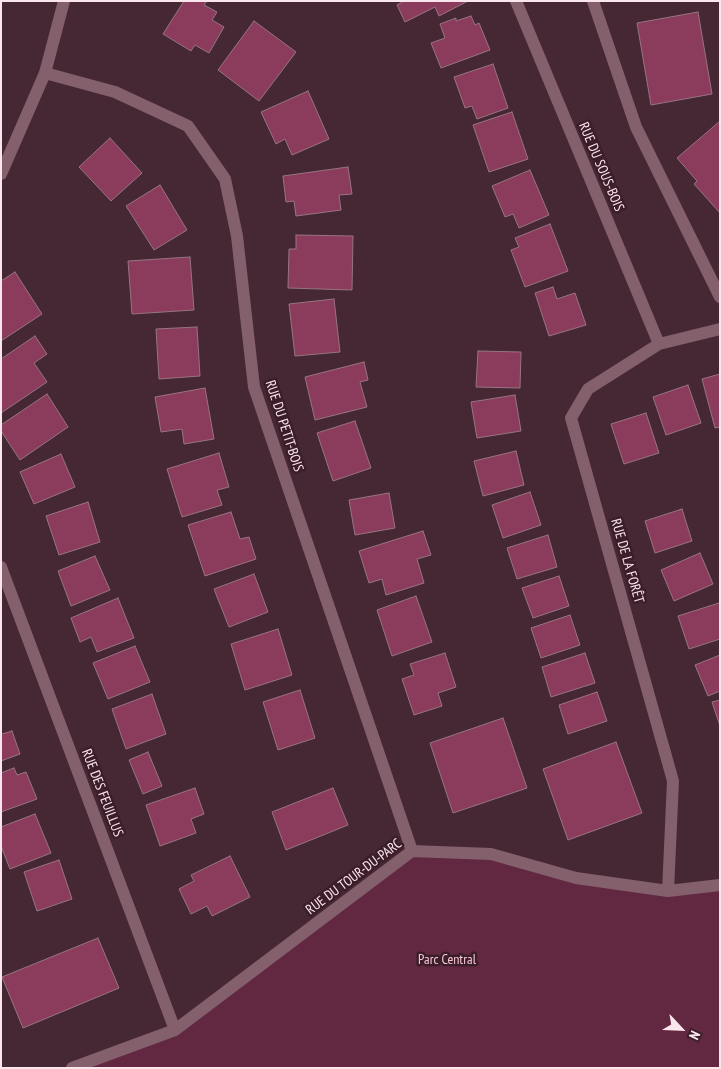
<!DOCTYPE html>
<meta charset="utf-8">
<style>
body{margin:0}
#map{position:relative;width:721px;height:1069px;overflow:hidden;background:#462834;font-family:"PT Sans Narrow",sans-serif}
canvas{display:block}
.frame{position:absolute;inset:0;border:2px solid #fbe6ed;pointer-events:none}
.north{position:absolute;left:656px;top:1004px;width:50px;height:50px;-webkit-text-stroke:4px #3b1e2a;paint-order:stroke;rotate:115deg;font-size:14px;font-weight:700;line-height:20px;text-align:center;color:#fbe6ed}
.north::after{content:'';display:block;margin:auto;width:18px;height:22px;background:#fbe6ed;clip-path:polygon(50% 0,100% 100%,50% 72%,0 100%)}
</style>
<div id="map">
<canvas width="721" height="1069"></canvas>
<div class="frame"></div>
<div class="north">N</div>
</div>
<script>
const g = document.querySelector('canvas').getContext('2d');
g.lineJoin = 'round';
function fill(path, color) {
  g.fillStyle = color;
  g.fill(path, 'evenodd');
}
function toPath(rows) {
  const path = new Path2D();
  for (const r of rows) {
    path.moveTo(r[0], r[1]);
    for (let i = 2; i < r.length; i += 2) path.lineTo(r[i], r[i + 1]);
  }
  return path;
}
function trace(path, color, width, dash) {
  g.strokeStyle = color;
  g.lineWidth = width;
  g.lineCap = dash ? 'butt' : 'round';
  g.setLineDash(dash || []);
  g.stroke(path);
}
function label(font, color, halo, rows, align = 'center') {
  g.font = font + ' "PT Sans Narrow",sans-serif';
  g.lineWidth = 5;
  g.setLineDash([]);
  g.textBaseline = 'middle';
  g.strokeStyle = halo;
  g.fillStyle = color;
  for (const [text, x, y, turn = 0] of rows) {
    g.save();
    g.translate(x, y);
    g.rotate((+turn || 0) * Math.PI / 180);
    g.textAlign = isNaN(turn) ? turn : align;
    if (halo) g.strokeText(text, 0, 0);
    g.fillText(text, 0, 0);
    g.restore();
  }
}
const green = toPath([
 [412,851,491,854,668,891,720,885,720,1068,72,1068,175,1030]
]);
const building = toPath([
 [184,1,207,1,204,5,217,12,212,20,224,27,209,53,195,45,191,51,163,34,184,1],
 [404,1,468,1,439,16,435,7,405,22,397,5,404,1],
 [698,12,712,94,651,105,637,23,698,12],
 [471,16,475,25,479,23,490,50,441,68,431,43,445,38,440,24,456,18,456,21,471,16],
 [254,21,296,52,259,101,218,70,254,21],
 [493,64,508,108,477,119,472,106,465,108,454,77,493,64],
 [308,91,329,139,292,155,285,139,276,144,261,112,308,91],
 [512,112,528,159,489,172,473,125,512,112],
 [720,121,720,213,694,184,697,181,677,158,720,121],
 [110,138,142,173,111,201,79,167,110,138],
 [348,167,352,194,339,195,341,210,296,216,294,201,286,202,283,176,348,167],
 [530,170,549,215,519,228,513,214,505,217,492,186,530,170],
 [160,185,187,230,154,250,126,206,160,185],
 [550,224,568,271,525,287,511,250,519,247,515,238,550,224],
 [296,235,353,236,352,290,288,288,289,249,296,249,296,235],
 [190,257,194,310,132,314,128,261,190,257],
 [15,272,42,314,1,341,1,281,15,272],
 [553,287,557,299,575,293,586,325,549,336,535,293,553,287],
 [334,299,340,352,295,356,289,304,334,299],
 [197,327,200,376,159,379,156,329,197,327],
 [35,336,47,354,34,363,47,382,1,413,1,359,35,336],
 [478,351,521,352,520,388,476,387,478,351],
 [364,362,368,380,360,382,367,407,315,420,305,377,364,362],
 [720,374,720,427,715,428,702,379,720,374],
 [688,385,701,423,666,435,653,397,688,385],
 [205,388,214,439,184,444,182,429,161,432,155,397,205,388],
 [47,394,68,427,20,460,1,431,1,425,47,394],
 [515,395,521,431,477,438,471,402,515,395],
 [646,413,659,453,624,464,611,424,646,413],
 [355,421,371,468,333,481,317,433,355,421],
 [516,451,524,485,483,496,474,461,516,451],
 [219,453,229,487,217,490,222,505,182,517,167,469,219,453],
 [61,454,75,487,34,504,20,472,61,454],
 [530,492,541,525,503,538,492,505,530,492],
 [389,493,395,528,355,535,349,500,389,493],
 [88,502,100,542,59,555,46,516,88,502],
 [682,509,692,541,655,553,645,521,682,509],
 [231,512,240,539,249,537,256,559,205,576,188,525,231,512],
 [423,531,431,555,417,559,424,583,386,595,382,579,369,583,359,551,423,531],
 [548,535,557,567,517,579,507,548,548,535],
 [700,553,713,584,674,601,661,570,700,553],
 [95,556,110,590,71,606,58,571,95,556],
 [254,574,268,612,229,627,214,589,254,574],
 [559,576,569,606,533,618,522,588,559,576],
 [416,596,432,642,392,656,377,610,416,596],
 [118,598,134,638,97,652,91,637,80,642,71,618,118,598],
 [719,603,720,606,720,639,689,649,678,616,719,603],
 [570,615,580,645,541,658,531,628,570,615],
 [278,629,292,675,245,690,231,644,278,629],
 [135,646,150,682,108,699,93,663,135,646],
 [445,653,456,687,438,693,442,706,414,715,402,679,414,675,410,664,445,653],
 [585,653,595,683,551,697,542,667,585,653],
 [720,655,720,691,708,696,695,665,720,655],
 [300,690,315,738,278,750,263,702,300,690],
 [597,692,607,721,568,734,559,705,597,692],
 [152,694,166,734,126,749,112,709,152,694],
 [720,700,720,726,712,702,720,700],
 [503,718,527,788,453,813,430,743,503,718],
 [12,731,20,754,1,761,1,733,2,734,12,731],
 [616,742,642,813,568,840,543,769,616,742],
 [148,752,162,786,143,794,129,760,148,752],
 [14,768,17,775,26,772,37,799,1,812,1,773,14,768],
 [195,788,204,814,191,819,196,833,160,846,146,805,195,788],
 [333,788,348,825,286,850,272,812,333,788],
 [35,814,51,853,10,869,1,846,1,827,35,814],
 [230,856,250,897,212,916,207,906,191,914,179,889,194,881,191,875,230,856],
 [59,860,72,899,37,911,24,872,59,860],
 [98,938,119,988,23,1028,2,977,98,938]
]);
const minor = toPath([
 [516,1,659,344],
 [593,1,636,127,720,297],
 [45,73,115,92,188,126,225,179,237,236,254,387,412,851],
 [1,567,175,1030],
 [668,891,673,781,571,418,588,389,659,344,720,329],
 [72,1068,175,1030,412,851,491,854,576,878,668,891,720,885]
]);
const tertiary = toPath([
 [1,174,45,73,64,1]
]);
const streetNames = [
 ["RUE DU SOUS-BOIS",601,167,67],
 ["RUE DU PETIT-BOIS",284,426,72],
 ["RUE DE LA FORÊT",627,561,74],
 ["RUE DES FEUILLUS",102,793,69],
 ["RUE DU TOUR-DU-PARC",354,877,-37]
];
const parkNames = [
 ["Parc Central",447,960]
];
fill(green, '#632841');
fill(building, '#8b3c5d');
trace(building, '#987481', 1);
trace(minor, '#84606d', 12);
trace(tertiary, '#84606d', 12);
label('14px', '#fbe6ed', '#3b1e2a', streetNames);
label('14px', '#f6c6d7', '#3b1e2a', parkNames);
</script>
